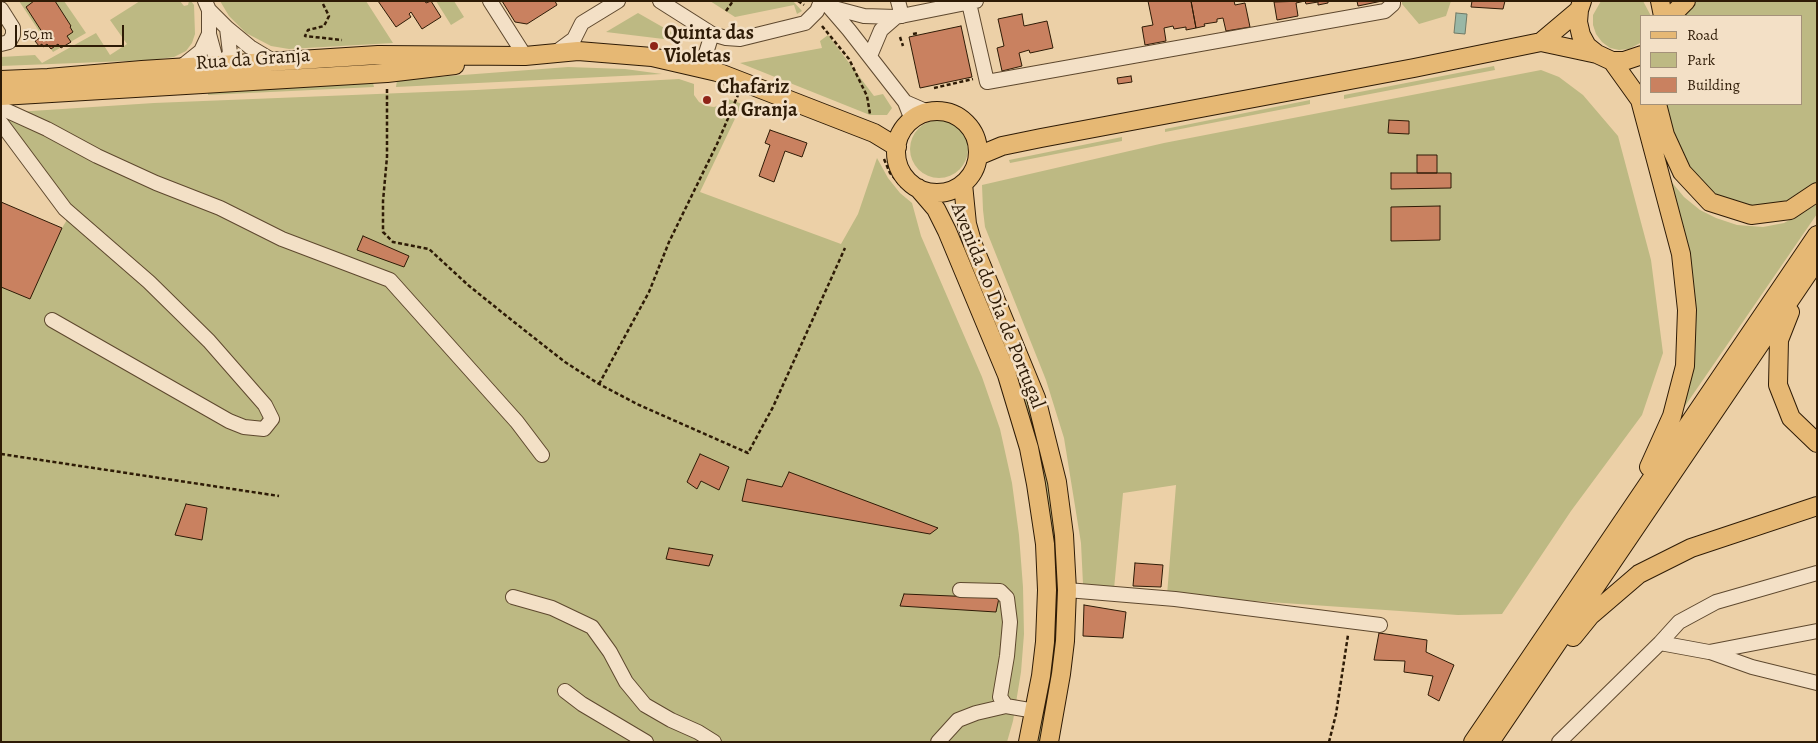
<!DOCTYPE html>
<style>
body{margin:0}
#map{position:relative;width:1818px;height:743px;overflow:hidden;background:#ecd0a7;font-family:Alegreya,serif}
canvas{display:block}
.frame{position:absolute;inset:0;border:2px solid #2e1b06;pointer-events:none}
.legend{position:absolute;left:1640px;top:15px;width:162px;height:90px;box-sizing:border-box;background:#f3e0c6;border:1px solid #a49179;margin:0;padding:6px 9px;list-style:none;font-size:15px;color:#2e1b06}
.legend li{display:flex;align-items:center;gap:10px;height:25px}
.legend b{width:25px;border:1px solid #a49179}
.scale{position:absolute;left:15px;top:25px;width:109px;height:22px;box-sizing:border-box;border:2px solid #2e1b06;border-top:0;padding-left:6px;font-size:15px;line-height:18px;white-space:nowrap;color:#2e1b06;-webkit-text-stroke:4px #f3e0c6;paint-order:stroke}
</style>
<div id="map">
<canvas width="1818" height="743"></canvas>
<div class="frame"></div>
<ul class="legend">
<li><b style="height:6px;background:#e6b874"></b>Road</li>
<li><b style="height:14px;background:#bdb983"></b>Park</li>
<li><b style="height:14px;background:#c98160"></b>Building</li>
</ul>
<div class="scale">50 m</div>
</div>
<script>
const g = document.querySelector('canvas').getContext('2d');
g.lineJoin = 'round';
function fill(path, color) {
  g.fillStyle = color;
  g.fill(path, 'evenodd');
}
function toPath(rows) {
  const path = new Path2D();
  for (const r of rows) {
    if (r.length === 3) {
      path.moveTo(r[0] + r[2], r[1]);
      path.arc(r[0], r[1], r[2], 0, 2 * Math.PI);
      continue;
    }
    path.moveTo(r[0], r[1]);
    for (let i = 2; i < r.length; i += 2) path.lineTo(r[i], r[i + 1]);
  }
  return path;
}
function trace(path, color, width, dash) {
  g.strokeStyle = color;
  g.lineWidth = width;
  g.lineCap = dash ? 'butt' : 'round';
  g.setLineDash(dash || []);
  g.stroke(path);
}
function label(font, color, halo, rows, align = 'center') {
  g.font = font + ' Alegreya,serif';
  g.lineWidth = 5;
  g.setLineDash([]);
  g.textBaseline = 'middle';
  g.strokeStyle = halo;
  g.fillStyle = color;
  for (const [text, x, y, turn = 0] of rows) {
    g.save();
    g.translate(x, y);
    g.rotate((+turn || 0) * Math.PI / 180);
    g.textAlign = isNaN(turn) ? turn : align;
    if (halo) g.strokeText(text, 0, 0);
    g.fillText(text, 0, 0);
    g.restore();
  }
}
const green = toPath([
 [19,1,64,1,86,33,53,52],
 [140,1,180,1,184,6,188,5,189,1,191,1,194,5,195,34,192,43,186,51,174,57,152,60,1,66,1,57,35,55,42,63,96,33,110,55,127,44,110,20],
 [220,1,366,1,393,43,289,49,271,46,246,33,229,16],
 [436,1,454,1,464,17,451,25],
 [710,1,793,1,802,11,797,14,794,5,735,17],
 [1402,1,1451,1,1446,16,1419,24,1402,4],
 [1601,1,1643,1,1651,16,1642,16,1642,42,1629,49,1619,50,1610,48,1602,42,1596,34,1593,25,1593,15],
 [1686,1,1817,1,1817,185,1790,210,1710,202,1682,172,1657,104,1802,104,1802,16,1671,16],
 [638,13,673,33,680,41,606,32],
 [828,35,874,96,883,94,892,108,887,115,870,115,740,63,822,48,820,41],
 [1494,66,1495,70,1344,99,1344,95],
 [568,67,625,69,662,74,396,87,397,80],
 [1541,70,1559,77,1583,95,1618,136,1651,260,1663,353,1642,415,1571,511,1502,614,1458,615,1167,595,1176,485,1123,493,1114,589,1083,584,1081,543,1064,438,1046,380,985,227,983,210,982,185,1164,143],
 [679,79,694,84,694,95,699,102,706,106,714,107,723,104,728,99,742,104,700,192,841,244,858,214,877,158,888,178,900,193,912,203,921,236,982,377,1000,429,1012,483,1019,535,1023,587,1024,634,1021,672,1013,721,1007,742,1,742,1,287,62,228,73,210,55,184,23,144,1,113,154,103,476,90],
 [373,83,374,87,208,95,208,93],
 [1310,100,1310,104,1165,132,1165,129],
 [939,149,29],
 [1122,137,1122,141,1010,163,1009,160],
 [1670,180,1684,197,1700,210,1716,218,1737,225,1763,227,1784,223,1817,204,1817,214,1685,406,1685,366],
 [1008,348,1035,424,1046,473,1055,528,1058,565,1054,566,1048,501,1039,454,1023,399,1005,349],
 [1054,579,1059,579,1059,624,1055,664,1041,742,1037,742,1045,702,1051,664]
]);
const water = toPath([
 [1456,13,1467,14,1465,34,1454,33,1456,13]
]);
const building = toPath([
 [34,1,55,1,71,26,70,27,73,32,67,36,71,42,61,48,58,44,51,49,47,44,43,47,42,44,39,46,35,41,44,35,26,7,34,1],
 [378,1,425,1,426,3,431,1,441,17,422,29,411,12,409,14,411,17,396,27,378,1],
 [502,1,555,1,557,5,527,24,515,22,502,1],
 [1148,1,1191,1,1196,28,1186,30,1186,27,1174,29,1173,26,1164,28,1166,41,1145,45,1142,27,1153,25,1148,1],
 [1191,1,1234,1,1235,5,1245,3,1250,27,1226,31,1223,18,1217,19,1217,22,1204,24,1205,26,1196,28,1191,1],
 [1305,1,1328,1,1328,3,1318,5,1318,2,1306,4,1305,1],
 [1305,1,1296,3,1298,16,1277,20,1274,2,1305,1],
 [1357,1,1382,1,1358,6,1357,1],
 [1472,1,1505,1,1503,9,1471,7,1472,1],
 [1022,14,1024,26,1047,21,1053,48,1030,53,1029,50,1019,53,1022,66,1002,71,997,48,1004,46,998,19,1022,14],
 [961,26,972,77,920,88,909,37,961,26],
 [1131,76,1132,82,1118,84,1117,78,1131,76],
 [1389,120,1409,121,1409,134,1388,133,1389,120],
 [770,130,807,143,802,157,785,151,774,182,759,176,770,145,765,143,770,130],
 [1417,155,1437,155,1437,173,1417,173,1417,155],
 [1391,173,1451,173,1451,188,1391,189,1391,173],
 [1,202,62,228,30,299,1,287,1,202],
 [1440,206,1440,240,1391,241,1391,207,1440,206],
 [363,236,409,256,404,267,357,250,363,236],
 [700,454,729,467,719,490,701,481,697,489,687,482,700,454],
 [789,472,938,528,930,534,742,501,747,479,782,487,789,472],
 [186,504,207,508,202,540,175,535,186,504],
 [669,548,713,555,709,566,666,559,669,548],
 [1135,563,1163,565,1161,587,1133,586,1135,563],
 [904,594,999,598,996,612,900,606,904,594],
 [1084,605,1126,612,1123,638,1083,636,1084,605],
 [1379,633,1427,640,1426,652,1454,665,1439,701,1428,695,1433,676,1404,672,1405,661,1374,660,1379,633]
]);
const path = toPath([
 [798,1,804,5],
 [323,4,329,16,324,26,308,30,305,36,342,40],
 [726,11,733,1],
 [822,26,849,59,867,96,870,114],
 [913,34,918,33],
 [900,37,903,46],
 [934,88,973,79],
 [387,89,387,157,383,201,383,232,393,242,429,249,468,285,514,322,565,362,599,384,639,405,748,453,773,407,845,248],
 [884,159,890,173,902,187],
 [599,384,649,292,669,242,717,144,738,95],
 [1,454,279,496],
 [1329,742,1336,714,1348,635]
]);
const minor = toPath([
 [490,1,525,56],
 [660,1,712,34,726,38,740,39,805,23,817,11,821,1],
 [824,1,849,30,905,102,912,120],
 [898,1,902,16],
 [969,3,987,82,1385,11,1393,4,1393,1],
 [830,7,864,16,896,17],
 [1,9,13,28,13,35,9,42,1,44],
 [209,10,209,34,215,56,223,65,245,82],
 [227,28,250,47,275,62],
 [555,53,574,39,582,23,618,1],
 [870,56,881,30,896,17,976,1],
 [181,67,201,51,209,34],
 [701,69,712,34],
 [192,78,209,76,223,65,230,53,227,28,209,10,205,1],
 [905,102,928,112],
 [1,108,47,129,97,156,156,183,220,208,282,239,390,280,517,422,542,455],
 [1,123,65,209,149,282,209,341,265,405,272,419,264,429,244,427,229,421,52,320],
 [960,590,1000,591,1007,598,1010,622,1007,656,1000,697,1006,706,1035,711],
 [1067,590,1175,599,1380,625],
 [513,597,552,608,592,627,610,652,626,682,645,705,671,720,698,732,714,742],
 [1660,643,1709,652,1817,631],
 [1710,652,1752,667,1817,683],
 [565,691,582,704,646,742],
 [938,742,958,720,976,713,1006,706],
 [1559,742,1660,643,1679,622,1716,602,1817,573]
]);
const major = toPath([
 [1582,1,1579,10,1578,22,1581,35,1587,46,1597,54,1612,61,1624,61,1642,55],
 [1660,1,1663,16],
 [1671,16,1686,1],
 [1541,42,1579,10],
 [1612,61,1640,100,1681,254,1687,310,1685,366,1672,416,1649,467],
 [1,80,48,78,142,70,378,55,525,56,578,51,652,57,717,72,874,133,897,147],
 [1,96,387,73,455,65],
 [1657,104,1665,135,1682,172,1710,202,1751,215,1790,210,1817,192],
 [937,152,41],
 [978,156,1002,146,1041,138,1414,68,1541,42,1597,54],
 [963,184,967,224,973,245,1036,398,1057,482,1064,535,1067,590,1065,641,1061,674,1049,742],
 [918,188,936,209,947,231,1007,375,1029,448,1036,484,1045,544,1047,590,1045,642,1041,676,1028,742],
 [1790,312,1779,340,1778,385,1791,418,1817,443],
 [1573,637,1590,616,1639,574,1691,548,1817,506],
 [1473,742,1817,235],
 [1490,742,1817,260]
]);
const markers = [
 [654,46,5,"#8f2418"],
 [707,100,5,"#8f2418"]
];
const poiNames = [
 ["Quinta das",664,34],
 ["Violetas",664,57],
 ["Chafariz",717,88],
 ["da Granja",717,111]
];
const streetNames = [
 ["Rua da Granja",253,60,-4],
 ["Avenida do Dia de Portugal",997,306,68]
];
fill(green, '#bdb983');
fill(water, '#99b7a6');
trace(water, '#6e7966', 1);
fill(building, '#c98160');
trace(building, '#2e1b06', 1);
trace(minor, '#5e482e', 16);
trace(major, '#2e1b06', 20);
trace(path, '#2e1b06', 2.5, [4, 2.5]);
trace(minor, '#f3e0c6', 14);
trace(major, '#e6b874', 18);
for (const [x, y, r, color] of markers) {
  const dot = new Path2D();
  dot.arc(x, y, r, 0, 2 * Math.PI);
  g.fillStyle = color;
  g.fill(dot);
  trace(dot, '#f3e0c6', 2);
}
label('bold 20px', '#2e1b06', '#f3e0c6', poiNames, 'left');
label('20px', '#2e1b06', '#f3e0c6', streetNames);
</script>
